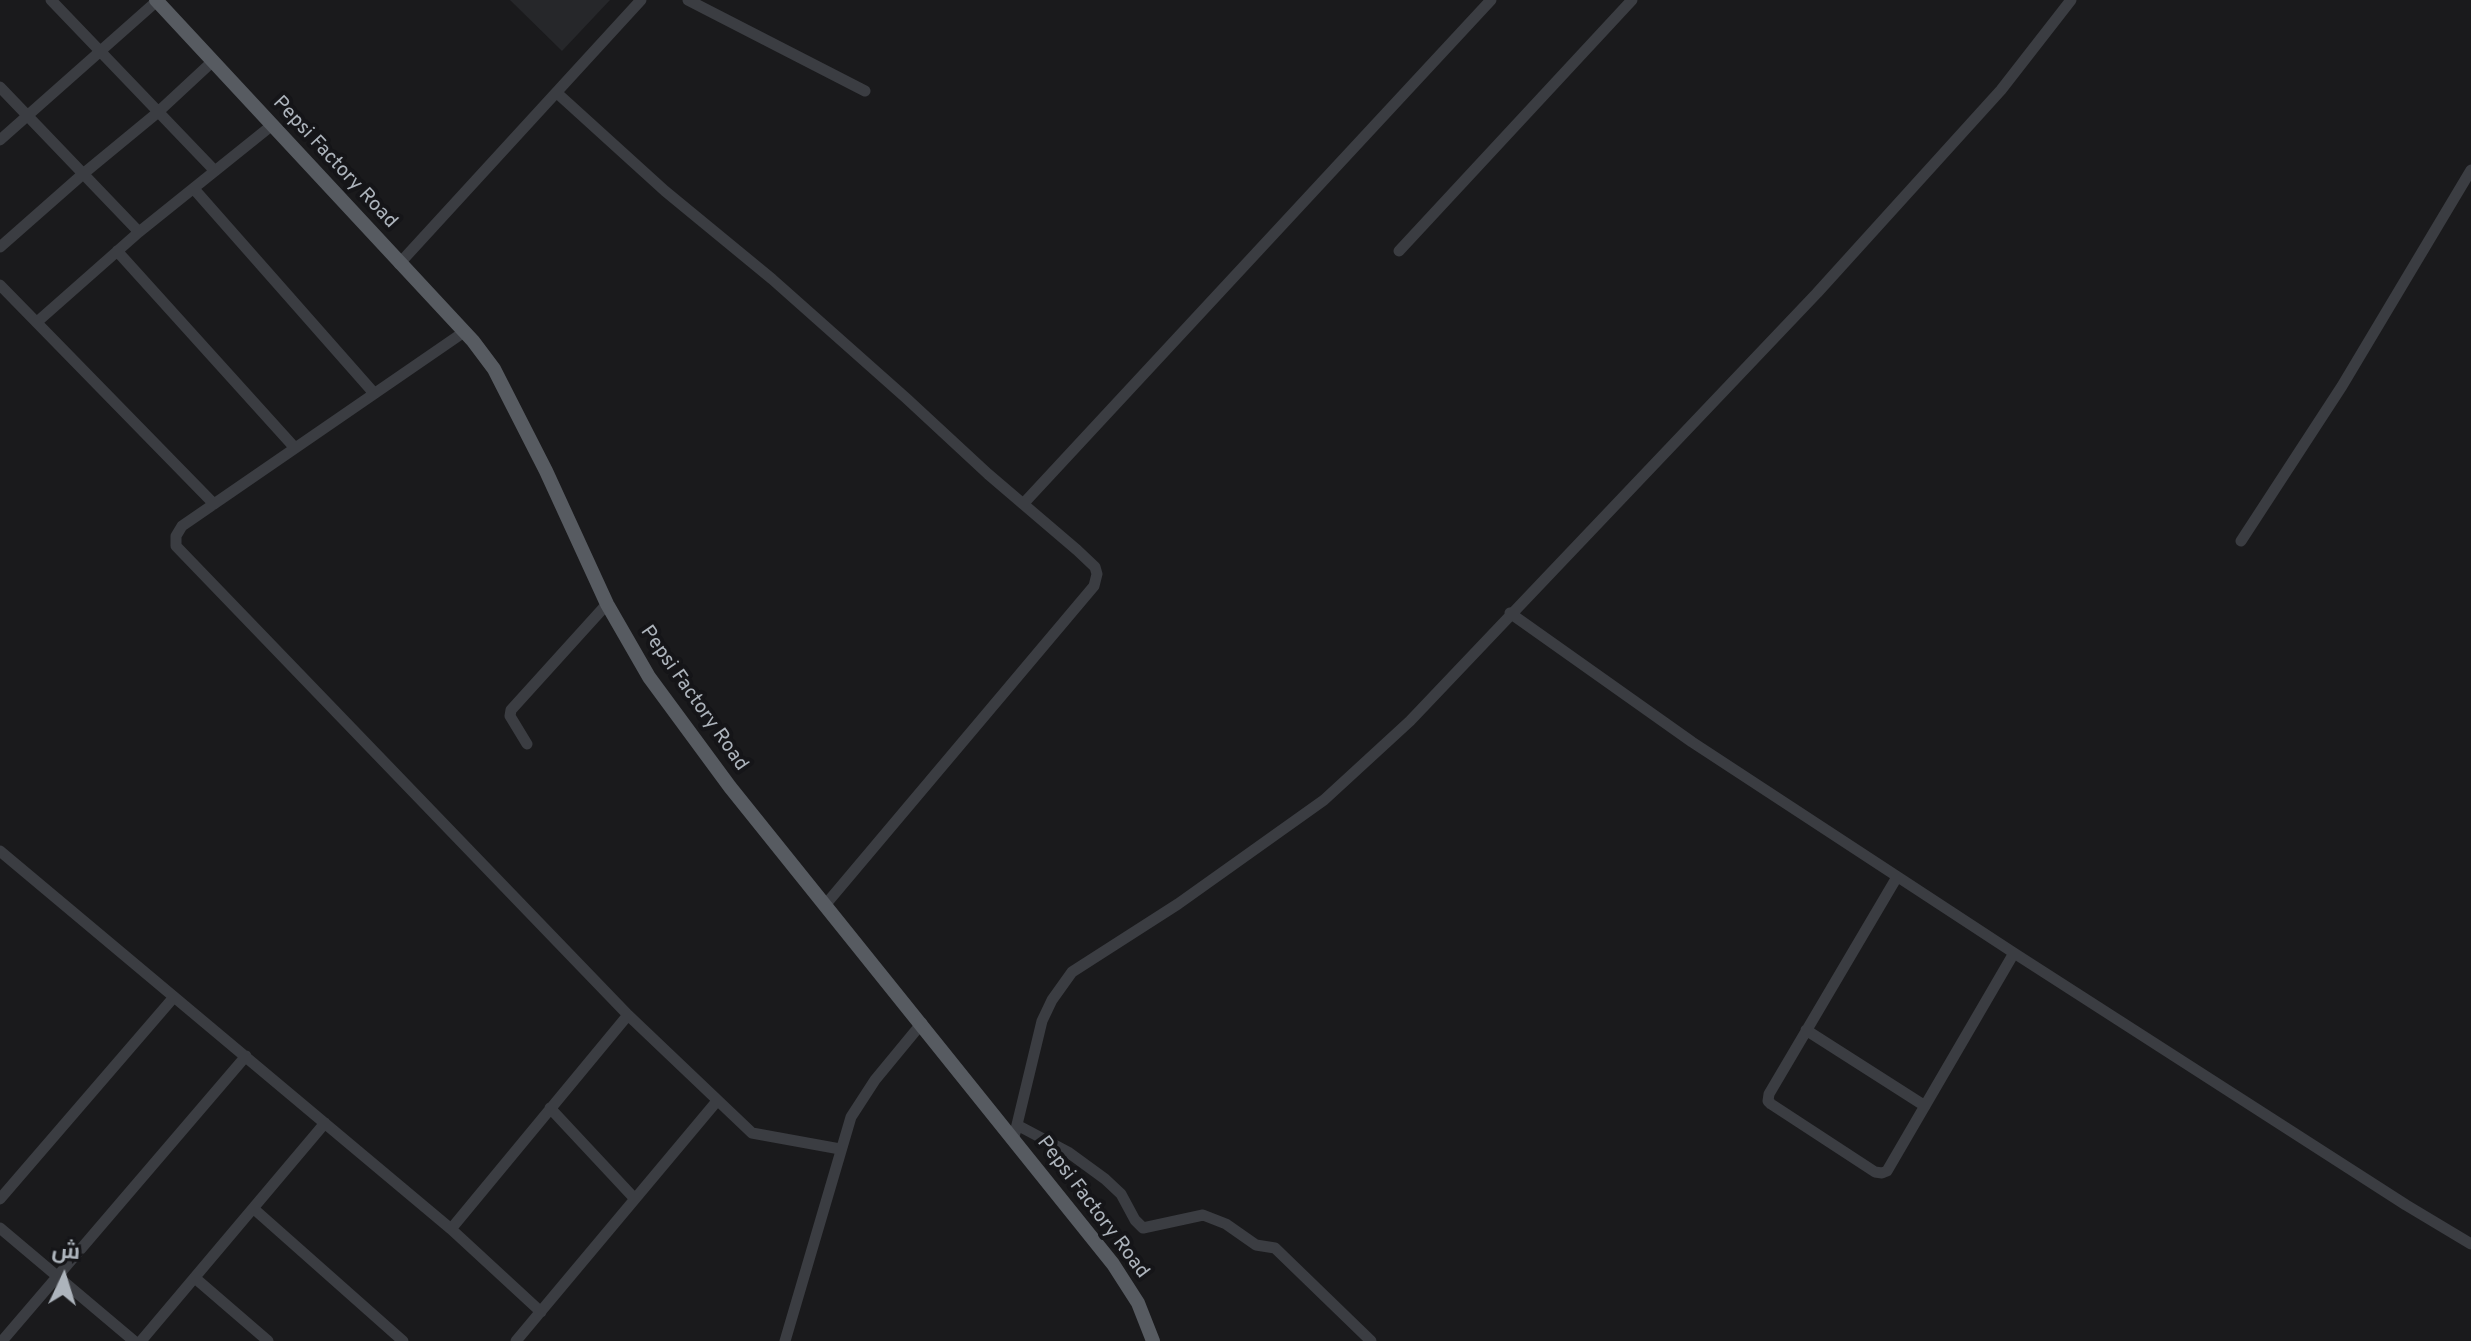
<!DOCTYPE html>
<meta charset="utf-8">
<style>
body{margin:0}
#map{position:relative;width:2471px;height:1341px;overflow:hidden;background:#1a1a1c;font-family:Overpass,Cairo,sans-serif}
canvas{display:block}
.north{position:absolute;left:24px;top:1237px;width:80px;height:80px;-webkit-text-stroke:6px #151518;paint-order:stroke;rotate:4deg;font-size:22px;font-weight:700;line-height:32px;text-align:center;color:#adb4bc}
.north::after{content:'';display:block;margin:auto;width:28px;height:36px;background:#adb4bc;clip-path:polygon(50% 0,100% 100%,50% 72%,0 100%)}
</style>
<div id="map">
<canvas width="2471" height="1341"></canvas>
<div class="north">ش</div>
</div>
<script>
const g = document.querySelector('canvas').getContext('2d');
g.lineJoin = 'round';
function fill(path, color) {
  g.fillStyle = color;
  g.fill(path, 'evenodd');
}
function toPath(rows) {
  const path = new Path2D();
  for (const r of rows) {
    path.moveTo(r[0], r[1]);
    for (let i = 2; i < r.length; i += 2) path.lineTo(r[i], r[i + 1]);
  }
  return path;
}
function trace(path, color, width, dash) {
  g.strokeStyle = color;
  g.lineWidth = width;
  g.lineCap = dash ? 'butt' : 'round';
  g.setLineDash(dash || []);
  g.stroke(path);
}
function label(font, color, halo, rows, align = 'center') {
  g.font = font + ' Overpass,sans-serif';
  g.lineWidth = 8;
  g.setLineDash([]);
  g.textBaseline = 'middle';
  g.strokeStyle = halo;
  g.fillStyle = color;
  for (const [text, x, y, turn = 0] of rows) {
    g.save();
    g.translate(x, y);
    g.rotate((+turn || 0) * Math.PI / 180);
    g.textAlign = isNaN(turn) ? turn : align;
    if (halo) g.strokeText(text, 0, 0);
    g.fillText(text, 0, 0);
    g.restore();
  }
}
const built = toPath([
 [510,0,610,0,562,51]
]);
const minor = toPath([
 [51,0,215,171],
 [688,0,865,91],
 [0,87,139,232],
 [557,93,665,191,772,279,906,398,988,474,1077,550,1095,567,1097,574,1094,586,826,904],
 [0,140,157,1],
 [194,189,373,392],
 [0,247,83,174,157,113,213,61],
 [117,251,295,448],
 [1399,251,1632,0],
 [399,264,641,0],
 [0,285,214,504],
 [37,322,139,232,271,126],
 [464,332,182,526,176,536,176,546,628,1015,752,1133,840,1149],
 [1024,503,1491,0],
 [2241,541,2342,386,2471,170],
 [1510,613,1692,742,2014,953,2406,1205,2471,1244],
 [527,744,510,716,511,710,607,604],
 [0,851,451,1229,541,1312],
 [1897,877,1769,1094,1768,1101,1771,1104,1875,1172,1882,1173,1887,1171,2014,953],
 [1806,1030,1925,1106],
 [550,1108,635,1199],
 [1017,1125,1068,1152,1105,1179,1121,1194,1135,1220,1143,1228,1203,1215,1226,1224,1256,1245,1275,1248,1371,1341],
 [1014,1137,1042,1021,1052,1000,1072,972,1178,904,1324,800,1410,721,1817,293,2001,90,2071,0],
 [0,1199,174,997],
 [254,1209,403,1341],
 [0,1228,134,1341],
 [451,1229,628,1015],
 [195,1278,268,1341],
 [2,1341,246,1056],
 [141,1341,325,1123],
 [516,1341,717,1101],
 [785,1341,851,1117,875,1080,922,1023]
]);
const major = toPath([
 [156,0,473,341,494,369,546,471,607,604,649,677,730,787,1113,1264,1138,1303,1153,1341]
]);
const streetNames = [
 ["Pepsi Factory Road",334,163,47],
 ["Pepsi Factory Road",693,699,55],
 ["Pepsi Factory Road",1092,1208,53]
];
fill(built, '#26272a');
trace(minor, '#3b3d42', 11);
trace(major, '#575b61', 14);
label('20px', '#adb4bc', '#151518', streetNames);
</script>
